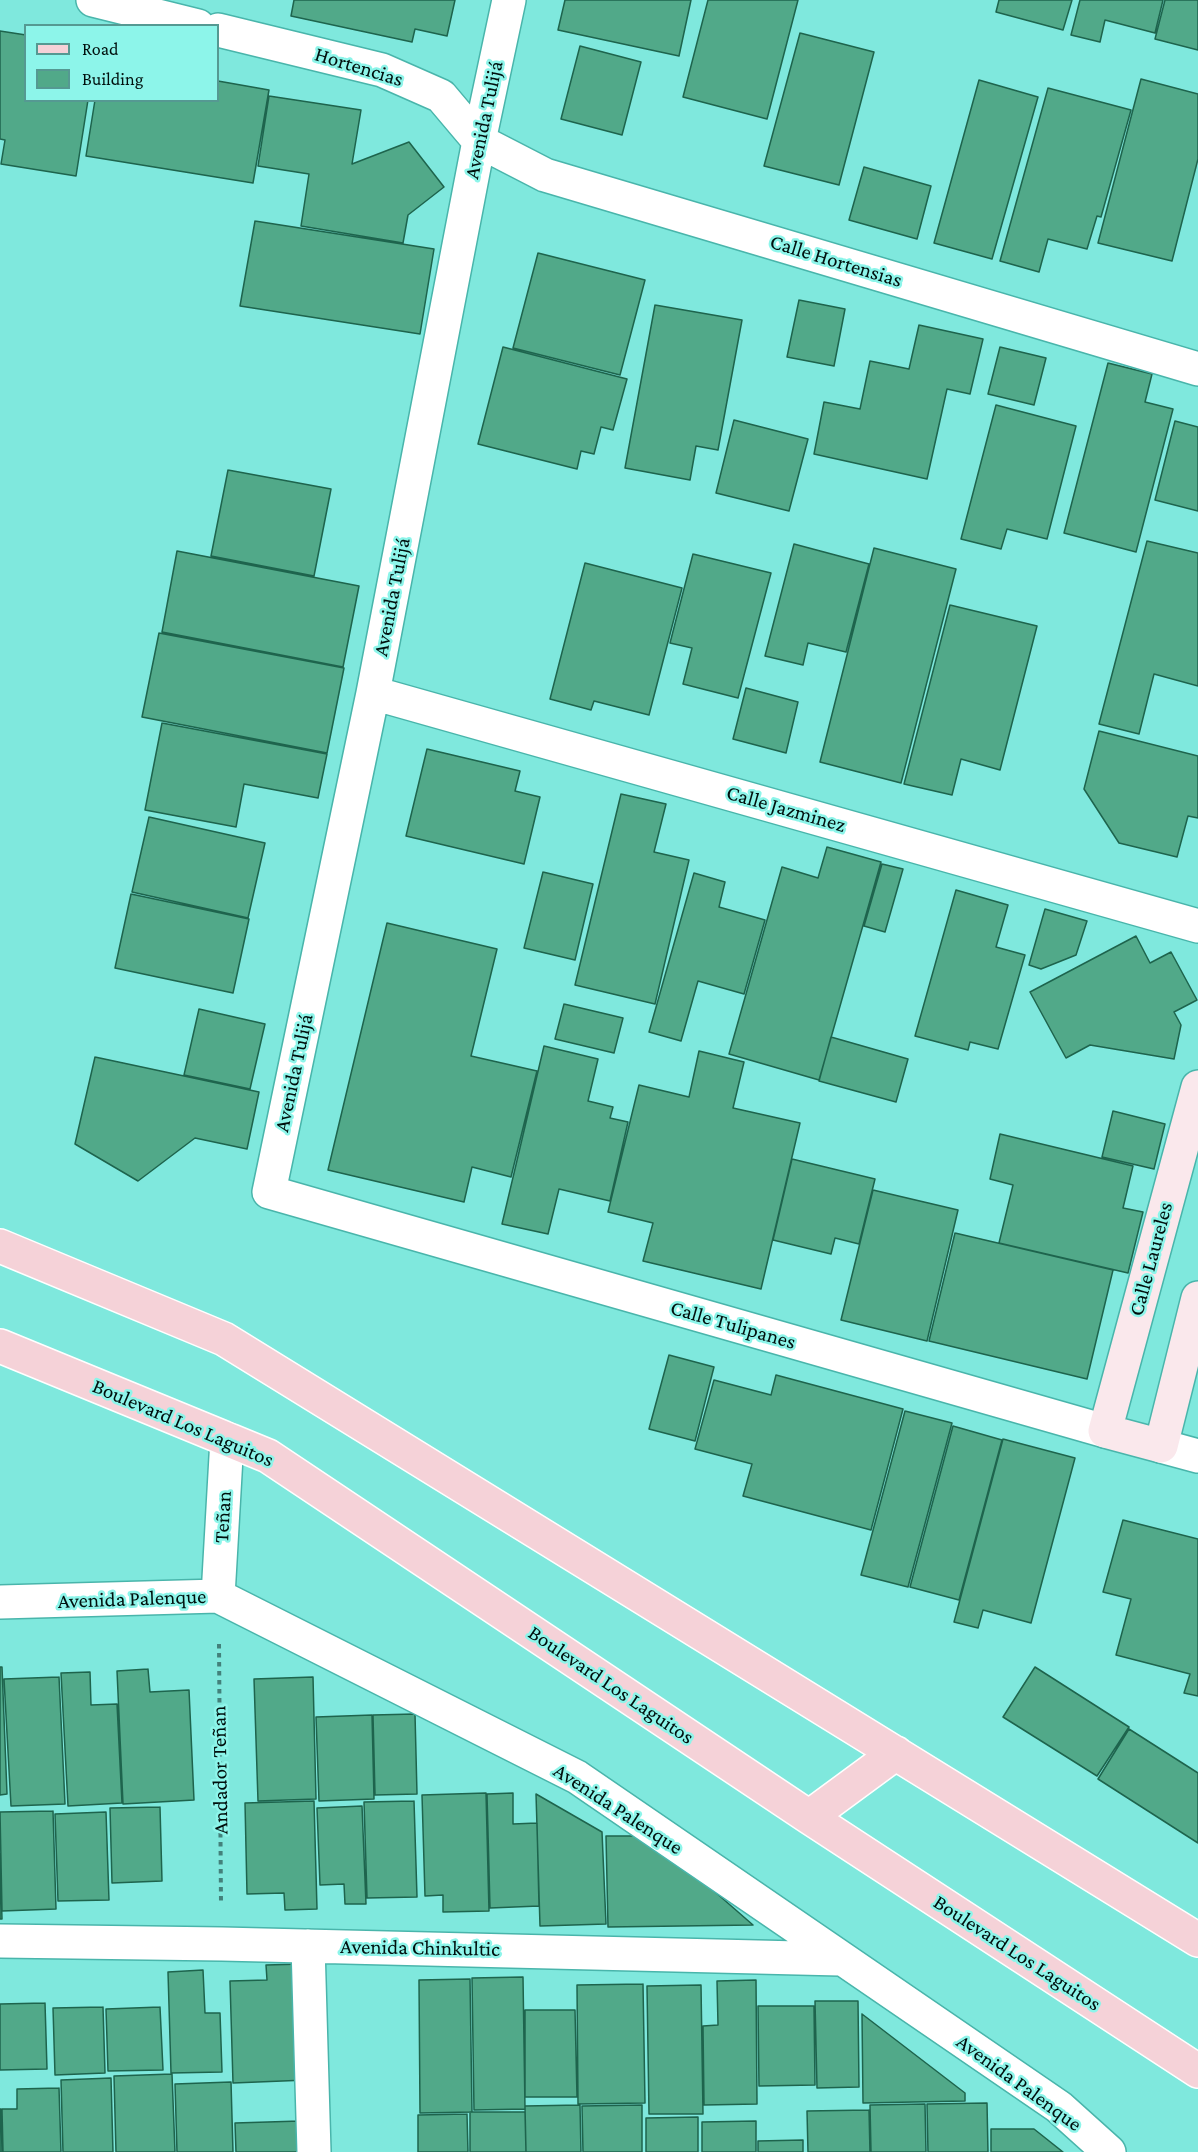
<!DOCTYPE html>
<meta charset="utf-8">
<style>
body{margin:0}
#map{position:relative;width:1198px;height:2152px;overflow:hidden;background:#7fe8dd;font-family:"Crimson Pro",serif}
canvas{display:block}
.legend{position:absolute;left:24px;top:24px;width:195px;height:78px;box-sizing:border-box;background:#8df5ea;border:2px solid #559992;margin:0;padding:8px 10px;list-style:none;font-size:18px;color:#000f0d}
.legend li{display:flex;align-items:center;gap:12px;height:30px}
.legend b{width:30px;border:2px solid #559992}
</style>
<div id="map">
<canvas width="1198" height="2152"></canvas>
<ul class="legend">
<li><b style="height:8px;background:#f5d2d8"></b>Road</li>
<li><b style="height:16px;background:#51a989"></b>Building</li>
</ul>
</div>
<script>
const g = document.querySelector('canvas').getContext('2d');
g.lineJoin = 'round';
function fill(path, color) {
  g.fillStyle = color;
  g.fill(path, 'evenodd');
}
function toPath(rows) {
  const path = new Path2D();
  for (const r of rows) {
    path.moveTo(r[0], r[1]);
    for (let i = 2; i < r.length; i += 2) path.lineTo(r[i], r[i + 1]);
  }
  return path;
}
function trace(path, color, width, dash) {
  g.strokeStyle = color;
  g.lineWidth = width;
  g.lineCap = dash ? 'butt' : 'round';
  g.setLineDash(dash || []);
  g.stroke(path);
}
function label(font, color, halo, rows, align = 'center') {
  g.font = font + ' "Crimson Pro",serif';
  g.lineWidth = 5;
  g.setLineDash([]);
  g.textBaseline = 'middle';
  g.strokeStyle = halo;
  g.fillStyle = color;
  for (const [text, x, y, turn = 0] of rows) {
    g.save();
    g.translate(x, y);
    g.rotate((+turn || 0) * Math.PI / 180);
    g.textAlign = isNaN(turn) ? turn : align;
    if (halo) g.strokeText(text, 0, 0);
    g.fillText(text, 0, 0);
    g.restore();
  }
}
const building = toPath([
 [294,0,455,0,447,36,415,29,412,42,291,16,294,0],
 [565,0,691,0,679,56,558,30,565,0],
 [708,0,798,0,767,119,683,97,708,0],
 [999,0,1072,0,1063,30,996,12,999,0],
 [1080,0,1163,0,1155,33,1105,20,1100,42,1071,35,1080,0],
 [1165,0,1198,0,1198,50,1155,39,1165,0],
 [0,31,26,35,26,100,88,100,76,176,1,164,5,140,0,139,0,31],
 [800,33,874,52,839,185,764,166,800,33],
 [580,46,641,62,622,135,561,119,580,46],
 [1141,79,1198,94,1198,159,1172,261,1098,243,1141,79],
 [979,80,1038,97,992,259,934,243,979,80],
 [218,81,269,90,253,183,86,156,95,100,218,100,218,81],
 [1048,88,1131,110,1101,217,1097,216,1087,249,1048,239,1039,272,1000,261,1048,88],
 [269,96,361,110,352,164,409,142,444,187,408,215,403,243,301,226,309,174,258,166,269,96],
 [864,167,931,186,917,239,849,220,864,167],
 [255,221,434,249,420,334,240,306,255,221],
 [538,253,645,280,620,375,513,348,538,253],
 [799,300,845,309,834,366,787,357,799,300],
 [655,305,742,320,718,450,696,446,690,480,625,468,655,305],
 [919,325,983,339,970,394,947,389,927,479,814,454,824,402,860,409,870,361,909,369,919,325],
 [503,347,627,379,613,430,601,427,594,454,581,451,577,469,478,444,503,347],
 [1000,347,1046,358,1034,405,988,394,1000,347],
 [1108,363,1152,374,1145,402,1173,409,1136,552,1064,533,1108,363],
 [996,405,1076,426,1047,539,1007,529,1001,549,961,539,996,405],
 [734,420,808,439,789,511,716,493,734,420],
 [1175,421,1198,427,1198,511,1155,500,1175,421],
 [228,470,331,489,314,576,211,556,228,470],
 [1147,541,1198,553,1198,686,1154,674,1139,734,1099,724,1147,541],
 [794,544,869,564,846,652,808,643,803,665,765,656,794,544],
 [874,548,956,569,901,783,820,762,874,548],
 [177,551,359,586,343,667,162,632,177,551],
 [693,554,771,573,738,698,683,684,692,648,670,643,693,554],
 [585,563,682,588,649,715,594,701,591,710,550,699,585,563],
 [950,605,1037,626,1000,770,961,759,952,795,904,784,950,605],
 [159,633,344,668,327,753,142,717,159,633],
 [746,688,798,702,786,753,733,739,746,688],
 [162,723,327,754,318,798,244,784,236,827,145,810,162,723],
 [1099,731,1198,756,1198,818,1188,816,1177,857,1119,843,1084,789,1099,731],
 [427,749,520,771,515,791,540,797,524,864,406,836,427,749],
 [621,794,666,804,654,852,689,860,655,1004,575,985,621,794],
 [149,817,265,843,248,918,132,892,149,817],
 [827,847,881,862,819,1080,729,1054,782,867,818,878,827,847],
 [882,864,903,869,885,932,864,926,882,864],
 [543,872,593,884,575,960,524,948,543,872],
 [694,873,725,882,719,907,765,920,744,994,698,981,681,1041,649,1032,694,873],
 [956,890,1008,905,996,947,1025,955,998,1049,970,1042,968,1050,915,1036,956,890],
 [131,894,249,919,233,993,115,968,131,894],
 [1045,909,1087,921,1076,955,1041,969,1029,965,1045,909],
 [387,923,497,949,471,1056,537,1071,511,1177,472,1167,464,1202,328,1170,387,923],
 [1136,936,1150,963,1171,952,1197,1000,1174,1012,1181,1025,1174,1059,1090,1045,1066,1058,1030,992,1136,936],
 [564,1004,623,1018,614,1053,555,1039,564,1004],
 [199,1009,265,1024,250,1089,184,1075,199,1009],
 [831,1037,908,1059,896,1102,819,1081,831,1037],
 [544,1046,598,1059,588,1101,613,1107,610,1118,628,1122,610,1201,559,1189,548,1234,502,1224,544,1046],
 [699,1051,744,1062,733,1108,800,1123,761,1289,643,1261,653,1223,608,1212,639,1085,689,1097,699,1051],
 [95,1057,259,1092,247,1149,195,1138,138,1181,75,1144,95,1057],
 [1113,1111,1165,1124,1154,1169,1102,1157,1113,1111],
 [1000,1134,1133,1166,1123,1208,1143,1212,1128,1273,999,1243,1013,1185,990,1179,1000,1134],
 [792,1159,875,1179,859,1244,835,1238,831,1254,773,1240,792,1159],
 [873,1190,958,1210,927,1341,841,1320,873,1190],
 [955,1233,1113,1270,1087,1379,929,1341,955,1233],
 [669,1355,714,1367,695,1441,649,1429,669,1355],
 [776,1375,903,1409,871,1530,743,1496,752,1464,695,1449,714,1380,771,1395,776,1375],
 [905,1411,952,1423,908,1587,861,1575,905,1411],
 [953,1426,1002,1440,959,1600,910,1587,953,1426],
 [1003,1439,1075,1458,1031,1623,983,1610,978,1628,954,1622,1003,1439],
 [1123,1520,1198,1539,1198,1696,1184,1693,1190,1674,1116,1655,1131,1599,1103,1592,1123,1520],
 [0,1667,2,1667,7,1794,0,1795,0,1667],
 [1035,1667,1129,1727,1097,1776,1003,1717,1035,1667],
 [148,1669,150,1692,189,1690,194,1800,123,1804,117,1671,148,1669],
 [90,1672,91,1705,117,1704,122,1803,68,1806,61,1673,90,1672],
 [59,1677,65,1804,11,1806,4,1679,59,1677],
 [313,1677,316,1799,258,1801,254,1679,313,1677],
 [415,1714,417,1794,375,1795,373,1715,415,1714],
 [372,1715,374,1799,319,1801,316,1717,372,1715],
 [1129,1729,1198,1773,1198,1843,1098,1779,1129,1729],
 [486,1793,489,1911,443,1912,443,1895,425,1896,422,1795,486,1793],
 [513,1793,513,1824,537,1823,539,1906,490,1908,487,1794,513,1793],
 [536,1794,602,1832,606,1924,540,1926,536,1794],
 [314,1801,317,1909,285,1910,284,1893,247,1894,245,1803,314,1801],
 [414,1801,417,1897,367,1898,364,1802,414,1801],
 [362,1806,366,1904,345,1904,344,1884,320,1885,317,1808,362,1806],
 [160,1807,162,1881,112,1883,110,1808,160,1807],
 [53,1811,56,1909,2,1911,0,1812,53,1811],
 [106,1812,109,1900,58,1901,55,1814,106,1812],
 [606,1836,651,1836,753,1925,608,1927,606,1836],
 [0,1854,2,1919,0,1919,0,1854],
 [303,1964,307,2080,233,2083,230,1981,267,1980,266,1965,303,1964],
 [203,1970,205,2013,220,2013,222,2072,171,2073,168,1972,203,1970],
 [523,1977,525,2109,474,2110,472,1978,523,1977],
 [470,1979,472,2112,420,2113,419,1980,470,1979],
 [756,1980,757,2104,704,2105,703,2026,718,2025,717,1981,756,1980],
 [643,1984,645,2103,578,2104,577,1985,643,1984],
 [701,1985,703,2114,649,2114,647,1986,701,1985],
 [815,2001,858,2001,859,2087,817,2088,815,2001],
 [45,2003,47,2069,0,2070,0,2004,45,2003],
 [758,2006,814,2006,815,2085,759,2086,758,2006],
 [103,2007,105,2073,55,2075,53,2008,103,2007],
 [160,2007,163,2070,108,2071,106,2009,160,2007],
 [525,2010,575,2010,577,2097,525,2097,525,2010],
 [862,2014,965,2093,965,2101,863,2103,862,2014],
 [172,2074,175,2152,116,2152,114,2076,172,2074],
 [111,2078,113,2152,63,2152,61,2080,111,2078],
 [231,2082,233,2152,177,2152,175,2084,231,2082],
 [59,2088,61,2152,3,2152,2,2109,17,2109,17,2089,59,2088],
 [987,2103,988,2152,928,2152,927,2104,987,2103],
 [925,2104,926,2152,871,2152,870,2105,925,2104],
 [580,2105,581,2152,526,2152,525,2106,580,2105],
 [642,2105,642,2152,583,2152,582,2106,642,2105],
 [0,2109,1,2109,2,2152,0,2152,0,2109],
 [869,2110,870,2152,808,2152,807,2111,869,2110],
 [470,2112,525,2112,526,2152,470,2152,470,2112],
 [467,2114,468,2152,418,2152,418,2115,467,2114],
 [698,2117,698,2152,646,2152,646,2118,698,2117],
 [300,2121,301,2152,236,2152,235,2123,300,2121],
 [756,2121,756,2152,702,2152,702,2122,756,2121],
 [991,2129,1034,2129,1063,2152,991,2152,991,2129],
 [803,2140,803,2152,758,2152,758,2141,803,2140]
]);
const path = toPath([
 [219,1644,221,1904]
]);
const street = toPath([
 [93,0,198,26],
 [509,0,479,141,373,693,269,1192,1105,1431],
 [218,30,382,70,441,96,479,141,545,175,1198,369],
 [373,693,1198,926],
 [1161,1446,1198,1456],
 [218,1596,227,1439],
 [0,1602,218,1596,577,1777,1059,2107,1109,2152],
 [0,1941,222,1944,840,1959],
 [308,1946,314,2152]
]);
const secondary = toPath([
 [1198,1087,1105,1431,1161,1446,1198,1298]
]);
const primary = toPath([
 [0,1246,224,1339,1198,1940],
 [0,1346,268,1456,809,1817,1198,2071],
 [809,1817,896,1753]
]);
const streetNames = [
 ["Hortencias",359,67,17],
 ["Avenida Tulijá",484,120,-78],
 ["Calle Hortensias",836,261,17],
 ["Avenida Tulijá",392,597,-79],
 ["Calle Jazminez",786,809,16],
 ["Avenida Tulijá",294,1073,-78],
 ["Calle Laureles",1151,1259,-75],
 ["Calle Tulipanes",733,1325,16],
 ["Boulevard Los Laguitos",183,1423,23],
 ["Teñan",223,1517,-87],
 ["Avenida Palenque",132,1599,-2],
 ["Boulevard Los Laguitos",611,1685,34],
 ["Andador Teñan",220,1770,-91],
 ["Avenida Palenque",618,1809,33],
 ["Avenida Chinkultic",420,1948,1],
 ["Boulevard Los Laguitos",1017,1953,33],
 ["Avenida Palenque",1019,2083,36]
];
fill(building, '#51a989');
trace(building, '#1e644d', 1.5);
trace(street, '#49b5ab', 36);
trace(secondary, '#49b5ab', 36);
trace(primary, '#fff', 36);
trace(path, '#43817b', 4, [4.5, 4.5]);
trace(street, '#fff', 33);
trace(secondary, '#fae8ec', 33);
trace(primary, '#f5d2d8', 33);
label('21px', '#000f0d', '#8df5ea', streetNames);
</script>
